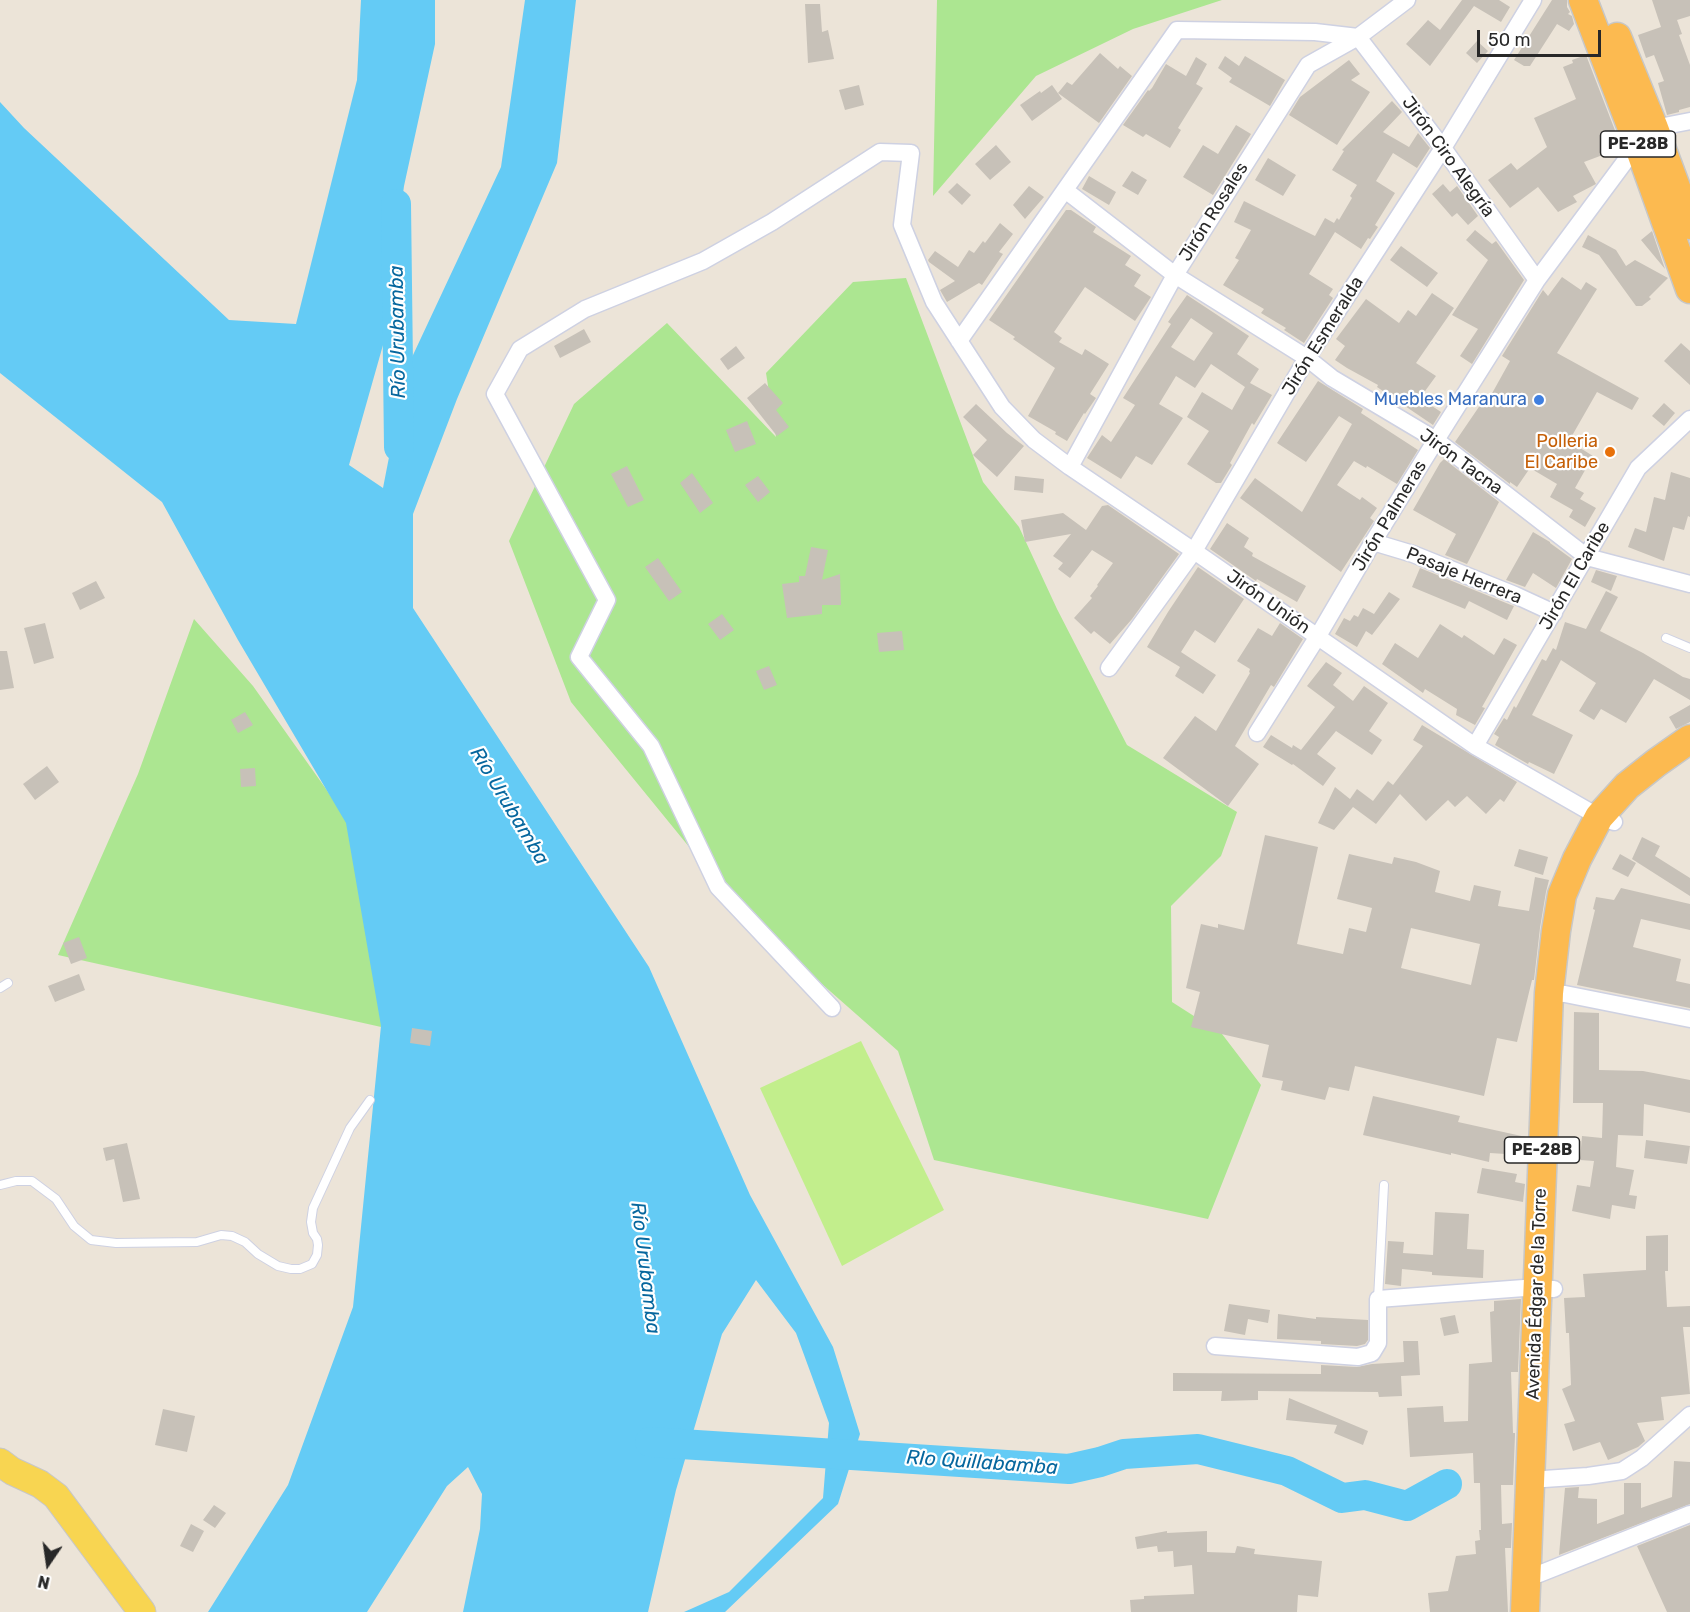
<!DOCTYPE html>
<meta charset="utf-8">
<style>
body{margin:0}
#map{position:relative;width:1690px;height:1612px;overflow:hidden;background:#ece4d8;font-family:Rubik,sans-serif}
canvas{display:block}
.north{position:absolute;left:18px;top:1534px;width:60px;height:60px;-webkit-text-stroke:4px #fff;paint-order:stroke;rotate:193deg;font-size:16px;font-weight:700;line-height:24px;text-align:center;color:#282828}
.north::after{content:'';display:block;margin:auto;width:21px;height:27px;background:#282828;clip-path:polygon(50% 0,100% 100%,50% 72%,0 100%)}
.scale{position:absolute;left:1477px;top:30px;width:124px;height:27px;box-sizing:border-box;border:3px solid #282828;border-top:0;padding-left:8px;font-size:18px;line-height:21px;white-space:nowrap;color:#282828;-webkit-text-stroke:4px #fff;paint-order:stroke}
</style>
<div id="map">
<canvas width="1690" height="1612"></canvas>
<div class="north">N</div>
<div class="scale">50 m</div>
</div>
<script>
const g = document.querySelector('canvas').getContext('2d');
g.lineJoin = 'round';
function fill(path, color) {
  g.fillStyle = color;
  g.fill(path, 'evenodd');
}
function toPath(rows) {
  const path = new Path2D();
  for (const r of rows) {
    path.moveTo(r[0], r[1]);
    for (let i = 2; i < r.length; i += 2) path.lineTo(r[i], r[i + 1]);
  }
  return path;
}
function trace(path, color, width, dash) {
  g.strokeStyle = color;
  g.lineWidth = width;
  g.lineCap = dash ? 'butt' : 'round';
  g.setLineDash(dash || []);
  g.stroke(path);
}
function label(font, color, halo, rows, align = 'center') {
  g.font = font + ' Rubik,sans-serif';
  g.lineWidth = 4.5;
  g.setLineDash([]);
  g.textBaseline = 'middle';
  g.strokeStyle = halo;
  g.fillStyle = color;
  for (const [text, x, y, turn = 0] of rows) {
    g.save();
    g.translate(x, y);
    g.rotate((+turn || 0) * Math.PI / 180);
    g.textAlign = isNaN(turn) ? turn : align;
    if (halo) g.strokeText(text, 0, 0);
    g.fillText(text, 0, 0);
    g.restore();
  }
}
const green = toPath([
 [937,0,1222,0,1133,29,1036,76,933,196],
 [906,278,983,482,1019,527,1057,609,1127,745,1237,812,1221,856,1171,906,1172,1002,1222,1034,1261,1085,1208,1219,934,1160,898,1051,747,918,571,702,509,541,574,404,667,323,776,437,766,373,853,282],
 [194,619,253,686,326,789,413,920,480,1049,58,955,138,774]
]);
const pitch = toPath([
 [861,1041,944,1210,842,1266,760,1088]
]);
const water = toPath([
 [361,0,435,0,435,44,404,186,383,345,349,465,383,488,406,370,501,167,525,0,576,0,557,163,457,399,413,514,413,608,649,967,750,1195,833,1347,860,1434,838,1504,725,1612,684,1612,729,1592,823,1498,829,1423,796,1333,756,1280,722,1334,676,1490,648,1612,463,1612,480,1529,482,1494,468,1467,447,1486,367,1612,208,1612,288,1485,353,1307,381,1026,346,823,238,640,162,502,0,373,0,102,24,128,229,320,296,324,357,80]
]);
const river = toPath([
 [396,204,399,447],
 [650,1442,1069,1469,1100,1462,1124,1454,1198,1449,1287,1471,1342,1498,1365,1495,1407,1506,1447,1484]
]);
const building = toPath([
 [1462,0,1499,0,1510,7,1501,22,1474,6,1430,66,1406,44,1428,20,1440,30],
 [1552,0,1567,0,1567,7,1570,12,1568,14,1572,16,1574,24,1569,31,1557,24,1530,66,1524,66,1514,60],
 [1652,0,1690,0,1690,16,1677,20,1682,34,1679,35,1690,65,1690,107,1679,110,1679,112,1667,115,1658,83,1664,81,1654,55,1646,58,1638,35,1661,27],
 [805,4,820,4,822,32,828,30,834,59,808,63],
 [1477,41,1488,51,1477,63,1466,53],
 [1100,53,1118,69,1120,66,1132,76,1099,123,1058,93,1067,82,1072,85],
 [1586,55,1616,133,1603,138,1608,153,1584,162,1596,184,1573,196,1577,202,1558,212,1538,187,1510,208,1488,180,1511,163,1517,170,1547,147,1534,118,1576,99,1563,67,1573,63,1572,60],
 [1225,56,1239,66,1245,56,1285,80,1270,106,1229,82,1232,78,1218,68],
 [1196,57,1207,64,1196,84,1203,88,1178,128,1181,130,1170,148,1146,134,1143,137,1123,125,1148,90,1149,91,1152,88,1166,64,1186,76],
 [1349,60,1360,74,1351,80,1370,92,1337,145,1289,115,1300,97],
 [859,85,864,105,845,110,839,90],
 [1052,85,1062,99,1032,121,1020,105,1040,91,1041,93],
 [1392,101,1402,112,1383,132,1409,147,1418,133,1430,148,1417,168,1393,153,1376,181,1395,193,1375,225,1378,227,1370,239,1368,238,1361,249,1335,232,1309,274,1333,289,1329,295,1333,298,1304,343,1284,330,1286,328,1261,313,1264,309,1223,285,1239,260,1235,258,1251,230,1234,222,1244,201,1315,236,1325,218,1334,223,1337,218,1339,220,1352,198,1350,196,1357,185,1332,170,1344,151,1342,150],
 [1236,125,1251,134,1213,195,1183,177,1203,145,1218,154],
 [996,145,1011,162,990,180,975,164],
 [1268,158,1296,175,1283,196,1255,180],
 [1132,171,1147,180,1138,195,1122,186],
 [1089,176,1116,192,1109,205,1082,189],
 [957,183,971,195,962,205,948,192],
 [1443,184,1450,192,1457,186,1478,216,1468,225,1457,213,1452,217,1432,194],
 [1029,186,1044,197,1025,219,1013,205],
 [1066,210,1071,210,1093,225,1096,227,1093,232,1131,256,1125,265,1141,275,1134,286,1151,297,1135,321,1085,287,1054,332,1062,338,1059,342,1082,355,1085,349,1109,364,1090,394,1096,398,1085,414,1084,413,1067,441,1055,434,1056,432,1028,416,1055,368,1013,339,1015,337,989,320],
 [1000,223,1013,234,999,252,1003,254,982,285,979,283,947,302,940,290,955,281,929,262,928,260,935,251,958,267,969,250,974,253,983,241,985,243],
 [1475,230,1492,244,1496,241,1524,280,1472,364,1460,356,1478,329,1452,315,1488,260,1466,240],
 [1652,231,1665,269,1641,240],
 [1588,235,1616,250,1626,266,1635,260,1668,278,1649,297,1651,299,1642,306,1636,306,1599,255,1582,247],
 [1401,246,1438,273,1427,287,1390,260],
 [1562,277,1581,290,1586,282,1597,289,1557,353,1639,398,1632,410,1597,392,1569,441,1593,456,1575,488,1584,493,1580,499,1596,508,1585,527,1569,517,1573,510,1550,497,1557,484,1530,468,1517,487,1510,482,1510,484,1455,442,1487,395,1490,397,1510,361,1502,356,1543,290,1548,296],
 [1432,293,1454,308,1416,363,1436,376,1420,398,1441,412,1433,425,1377,387,1378,385,1347,368,1335,360,1345,346,1336,339,1366,299,1399,323,1408,310,1416,316],
 [1187,295,1249,336,1237,354,1259,369,1250,383,1272,395,1254,425,1252,423,1230,463,1232,465,1221,483,1216,483,1187,464,1209,431,1187,417,1202,392,1232,410,1245,387,1211,364,1195,388,1176,376,1159,404,1183,418,1152,465,1136,456,1121,479,1087,458,1102,435,1111,442,1135,405,1123,398,1171,324,1168,322],
 [1191,318,1213,333,1194,361,1171,347],
 [584,329,591,342,560,358,554,346],
 [1681,343,1690,351,1690,385,1664,361],
 [736,346,745,358,728,370,720,359],
 [1318,381,1363,409,1361,413,1418,450,1397,484,1367,466,1366,468,1354,461,1337,485,1360,500,1362,497,1377,508,1370,518,1374,521,1341,572,1240,498,1255,478,1302,512,1352,424,1339,416,1306,462,1277,443],
 [765,383,783,403,776,410,789,427,777,436,747,398],
 [1664,403,1675,413,1664,426,1652,416],
 [976,404,1007,433,1024,446,997,477,973,455,987,440,963,417],
 [747,421,756,444,735,452,726,430],
 [1444,459,1499,502,1467,564,1445,555,1456,534,1413,510,1440,463],
 [627,466,644,500,628,507,611,474],
 [1671,472,1690,478,1690,517,1688,516,1684,530,1673,527,1664,561,1628,547,1635,528,1646,532,1654,497,1665,500],
 [692,473,713,503,700,513,680,483],
 [758,476,770,492,758,502,745,485],
 [1015,476,1044,479,1043,493,1014,490],
 [1108,505,1179,554,1132,619,1110,644,1094,631,1091,634,1074,618,1092,598,1090,596,1098,586,1097,585,1113,563,1092,550,1070,578,1058,569,1063,563,1053,556,1071,534,1025,542,1021,520,1063,513,1086,530,1102,506],
 [1227,523,1249,538,1244,547,1253,553,1252,556,1306,586,1297,602,1257,579,1256,581,1210,549],
 [1533,532,1550,542,1550,543,1572,559,1556,588,1533,573,1525,587,1506,580],
 [811,547,828,550,822,580,840,574,841,605,822,605,822,614,787,618,782,584,799,582,799,576,805,576],
 [658,558,682,592,669,601,645,567],
 [1198,567,1244,599,1215,643,1195,630,1181,652,1216,675,1203,694,1175,676,1180,667,1147,647,1168,612],
 [1420,568,1511,605,1514,606,1507,620,1469,601,1465,609,1412,587],
 [1596,570,1617,576,1611,591,1591,582],
 [96,581,105,598,80,610,72,593],
 [1606,591,1618,597,1600,631,1643,653,1683,677,1690,679,1690,700,1654,679,1626,723,1601,709,1594,720,1579,711,1596,683,1561,660,1532,715,1573,735,1554,774,1529,762,1528,764,1495,745,1499,737,1494,734,1504,718,1507,720,1514,706,1516,708,1542,659,1546,661,1553,648,1556,650,1565,622,1586,629],
 [1389,592,1400,599,1372,635,1366,631,1357,647,1335,634,1344,618,1350,621,1354,615,1358,617,1363,608,1374,614],
 [722,614,734,630,720,640,708,624],
 [45,623,54,658,34,664,24,628],
 [1280,623,1303,639,1274,687,1271,685,1235,746,1259,764,1228,806,1163,758,1195,716,1216,731,1250,673,1249,672,1250,669,1237,661,1258,628,1272,636],
 [1440,624,1462,638,1464,635,1494,655,1504,638,1517,645,1482,707,1485,708,1475,725,1456,715,1457,709,1425,689,1423,693,1382,664,1395,643,1418,658],
 [902,631,904,650,879,652,877,633],
 [0,651,7,651,14,688,0,690],
 [1326,662,1342,673,1333,685,1353,701,1364,686,1388,703,1369,731,1382,740,1372,755,1336,731,1317,754,1336,768,1323,786,1293,764,1292,765,1263,747,1271,735,1292,748,1293,745,1301,750,1335,707,1307,686],
 [769,666,777,685,764,690,756,671],
 [1690,705,1690,722,1676,729,1669,717],
 [245,712,253,725,238,733,231,720],
 [1422,725,1517,782,1504,802,1500,799,1486,814,1467,796,1455,807,1448,800,1426,821,1400,794,1376,824,1353,807,1334,830,1318,823,1335,787,1350,799,1357,789,1373,801,1388,781,1393,785,1423,746,1413,740],
 [47,766,59,782,35,800,23,784],
 [255,768,256,786,241,787,240,769],
 [1265,835,1318,847,1297,944,1343,954,1349,928,1366,932,1372,908,1337,899,1349,854,1392,864,1394,857,1416,862,1440,871,1435,892,1470,901,1474,885,1501,891,1498,906,1529,911,1535,877,1549,880,1546,892,1540,928,1534,980,1532,980,1517,1042,1497,1038,1484,1096,1355,1066,1349,1091,1329,1087,1325,1100,1281,1090,1283,1081,1262,1077,1269,1045,1191,1027,1200,992,1186,988,1201,924,1218,928,1218,924,1244,930],
 [1411,928,1480,944,1471,985,1401,968],
 [1642,837,1660,846,1655,856,1690,878,1690,896,1632,859],
 [1519,849,1548,857,1543,875,1514,866],
 [1620,854,1636,863,1628,877,1612,869],
 [1621,888,1690,904,1690,930,1641,919,1633,947,1681,959,1676,981,1690,984,1690,1008,1577,985,1595,910,1593,909,1596,897,1614,900],
 [79,937,87,958,71,964,63,943],
 [79,974,85,990,55,1002,48,986],
 [1574,1012,1599,1013,1599,1070,1643,1071,1690,1080,1690,1113,1644,1104,1643,1136,1618,1135,1616,1167,1634,1170,1629,1195,1637,1196,1635,1209,1612,1205,1610,1219,1572,1211,1577,1185,1590,1187,1594,1161,1580,1160,1582,1136,1602,1138,1603,1103,1573,1103],
 [412,1028,432,1031,430,1046,410,1043],
 [1373,1096,1460,1116,1458,1122,1526,1137,1521,1155,1490,1153,1489,1162,1451,1153,1451,1155,1363,1135],
 [1646,1140,1690,1146,1687,1164,1644,1158],
 [127,1143,140,1199,123,1202,114,1159,106,1161,103,1148],
 [1482,1168,1517,1174,1515,1182,1525,1184,1523,1202,1477,1193],
 [1435,1212,1469,1214,1467,1249,1484,1250,1483,1278,1432,1275,1432,1272,1402,1269,1401,1286,1385,1284,1388,1241,1404,1242,1403,1253,1433,1255],
 [1668,1235,1668,1271,1665,1271,1667,1307,1690,1306,1690,1327,1683,1327,1690,1394,1661,1397,1664,1420,1637,1423,1645,1441,1638,1447,1608,1460,1600,1442,1573,1451,1564,1424,1575,1421,1562,1389,1571,1385,1569,1333,1566,1333,1564,1298,1585,1297,1583,1274,1646,1270,1646,1236],
 [1521,1299,1518,1372,1511,1372,1513,1433,1515,1433,1515,1435,1513,1485,1501,1485,1502,1524,1512,1523,1511,1548,1505,1548,1508,1612,1430,1612,1428,1593,1448,1591,1456,1556,1476,1554,1475,1541,1480,1540,1479,1530,1481,1530,1480,1483,1474,1483,1473,1453,1410,1457,1407,1408,1443,1406,1444,1422,1468,1421,1469,1364,1492,1362,1490,1312,1494,1311,1494,1301],
 [1229,1304,1270,1310,1268,1323,1248,1319,1245,1335,1224,1331],
 [1278,1314,1316,1319,1316,1317,1368,1320,1368,1340,1365,1344,1357,1346,1321,1344,1321,1341,1277,1339],
 [1455,1315,1459,1333,1444,1336,1440,1318],
 [1403,1341,1418,1341,1420,1375,1401,1376,1402,1396,1379,1397,1378,1392,1258,1391,1258,1400,1221,1401,1222,1391,1173,1391,1173,1373,1321,1374,1321,1365,1357,1367,1372,1364,1404,1362],
 [1289,1398,1368,1431,1363,1445,1334,1433,1337,1425,1286,1420],
 [163,1409,195,1416,187,1452,155,1445],
 [1674,1461,1690,1462,1690,1504,1559,1555,1565,1488,1579,1487,1578,1498,1597,1499,1597,1524,1624,1514,1624,1483,1641,1483,1641,1508,1672,1497],
 [214,1505,226,1513,215,1528,203,1520],
 [191,1524,204,1531,193,1552,180,1546],
 [1690,1525,1690,1612,1667,1612,1637,1546],
 [1167,1531,1167,1533,1207,1531,1207,1552,1235,1553,1237,1546,1255,1549,1254,1554,1322,1561,1318,1597,1298,1595,1297,1612,1131,1612,1130,1600,1144,1599,1144,1596,1194,1594,1192,1565,1174,1567,1173,1551,1158,1552,1157,1546,1137,1549,1135,1537]
]);
const service = toPath([
 [1666,638,1690,648],
 [0,988,8,983],
 [0,1185,16,1181,32,1181,56,1199,74,1226,91,1240,116,1243,197,1242,221,1235,232,1236,245,1242,258,1254,278,1266,291,1269,300,1269,312,1264,317,1255,318,1245,317,1239,313,1233,311,1222,313,1208,350,1128,370,1100],
 [1378,1299,1384,1185]
]);
const minor = toPath([
 [1065,190,1175,275,1307,358,1332,378,1436,440,1587,557,1690,584],
 [959,341,1177,30,1315,32,1358,37,1443,148,1537,280],
 [1070,467,1175,275,1308,65,1358,37,1407,0],
 [1373,542,1413,554,1515,595,1554,613],
 [1109,668,1194,551,1307,358,1443,148,1533,0],
 [1257,733,1318,636,1373,542,1436,440,1537,280,1638,144,1654,128,1690,121],
 [1475,746,1638,468,1690,419],
 [1549,993,1565,994,1690,1019],
 [832,1008,718,887,651,746,579,657,607,600,495,394,520,349,585,309,703,261,772,222,880,152,911,153,902,225,934,302,1002,407,1034,440,1070,467,1194,551,1475,746,1599,817,1614,822],
 [1215,1346,1358,1357,1372,1353,1378,1343,1378,1299,1524,1288,1554,1289],
 [1544,1479,1588,1476,1622,1471,1642,1458,1690,1415],
 [1539,1574,1690,1514]
]);
const primary = toPath([
 [0,1462,12,1471,40,1484,56,1496,142,1612]
]);
const trunk = toPath([
 [1583,0,1638,144,1690,289],
 [1617,37,1654,128,1690,225],
 [1525,1612,1549,993,1556,931,1562,895,1577,859,1599,817,1627,786,1656,763,1690,739]
]);
const markers = [
 [1539,400,6,"#3f7fe0"],
 [1610,452,6,"#e8710a"]
];
const shields = [
 [1638,144,75],
 [1542,1150,75]
];
const shieldNames = [
 ["PE-28B",1638,144],
 ["PE-28B",1542,1150]
];
const streetNames = [
 ["Jirón Ciro Alegría",1448,157,54],
 ["Jirón Rosales",1214,212,-58],
 ["Jirón Esmeralda",1323,336,-58],
 ["Jirón Tacna",1461,462,36],
 ["Jirón Palmeras",1390,516,-59],
 ["Pasaje Herrera",1464,576,22],
 ["Jirón El Caribe",1575,576,-60],
 ["Jirón Unión",1268,602,35],
 ["Avenida Édgar de la Torre",1537,1294,-88]
];
const shopNames = [
 ["Muebles Maranura",1527,400]
];
const foodNames = [
 ["Polleria",1598,442],
 ["El Caribe",1598,463]
];
const waterNames = [
 ["Río Urubamba",398,332,-91],
 ["Río Urubamba",509,806,59],
 ["Río Urubamba",645,1268,83],
 ["RIo Quillabamba",982,1463,4]
];
fill(green, '#ace691');
fill(pitch, '#c2ee8c');
fill(water, '#64cbf5');
trace(river, '#64cbf5', 30);
fill(building, '#c7c1b8');
trace(service, '#ced1e2', 10);
trace(minor, '#ced1e2', 19);
trace(primary, '#c7c7c7', 29);
trace(trunk, '#c7c7c7', 31);
trace(service, '#fff', 8);
trace(minor, '#fff', 16);
trace(primary, '#f8d551', 27);
trace(trunk, '#fcba50', 28);
for (const [x, y, r, color] of markers) {
  const dot = new Path2D();
  dot.arc(x, y, r, 0, 2 * Math.PI);
  g.fillStyle = color;
  g.fill(dot);
  trace(dot, '#fff', 2);
}
for (const [x, y, w] of shields) {
  const box = new Path2D();
  box.roundRect(x - w / 2, y - 13, w, 26, 4.5);
  g.fillStyle = '#fff';
  g.fill(box);
  trace(box, '#282828', 1.5);
}
label('bold 16px', '#282828', null, shieldNames);
label('18px', '#282828', '#fff', streetNames);
label('18px', '#366cbe', '#fff', shopNames, 'right');
label('18px', '#c56008', '#fff', foodNames, 'right');
label('italic 20px', '#06679e', '#fff', waterNames);
</script>
